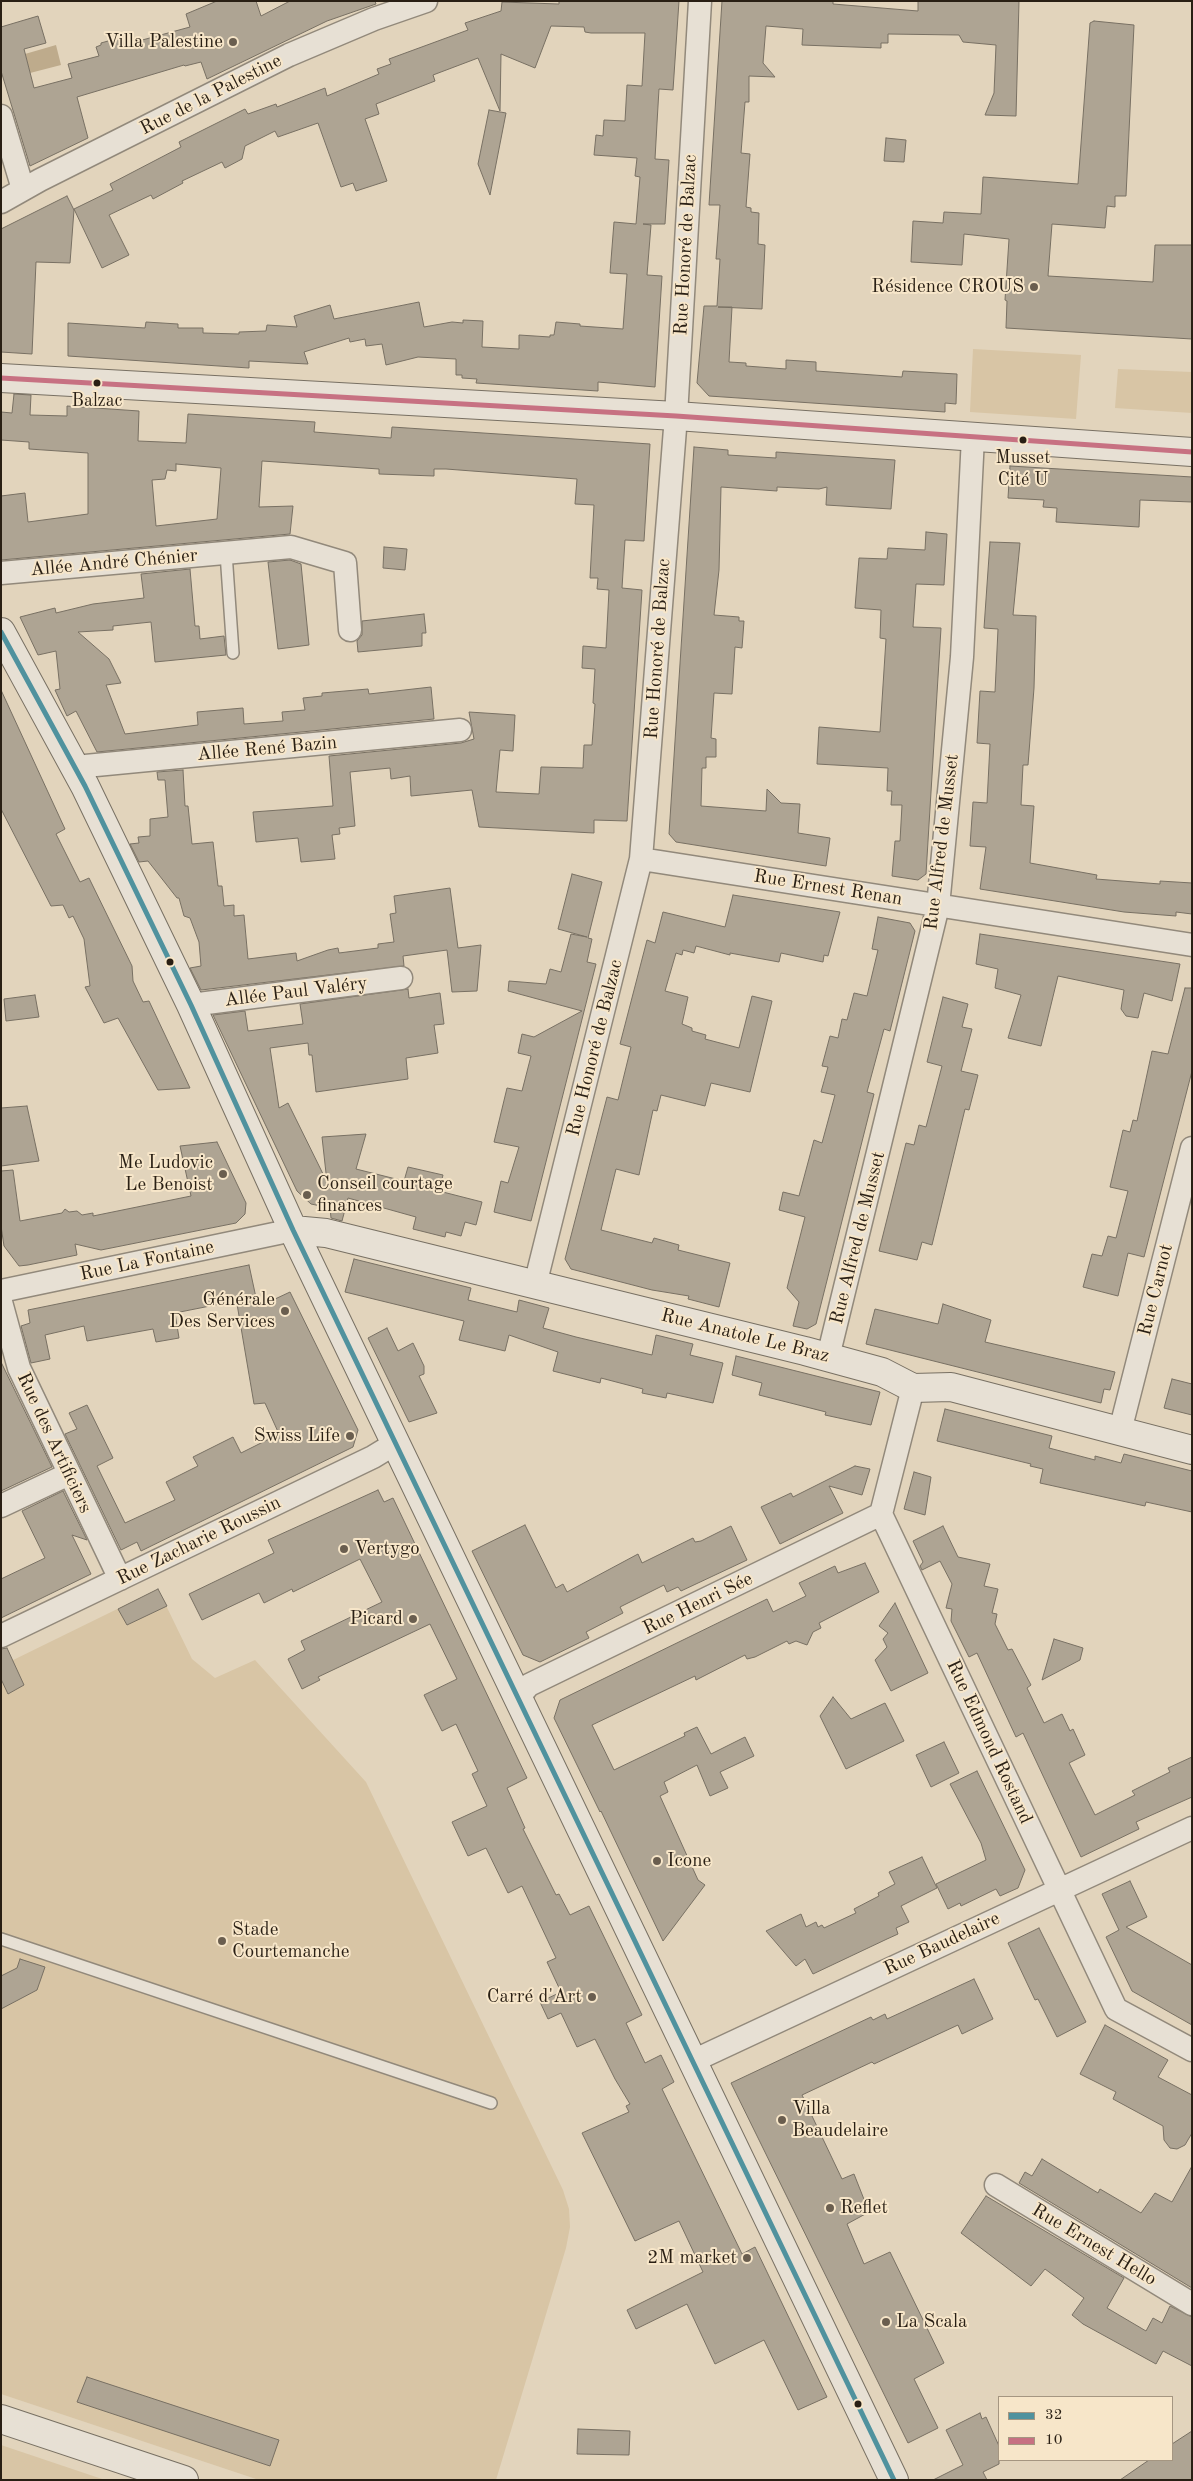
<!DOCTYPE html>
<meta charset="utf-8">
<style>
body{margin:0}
#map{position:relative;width:1193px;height:2481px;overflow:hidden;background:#e2d4bc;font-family:"Old Standard TT",serif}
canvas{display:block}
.frame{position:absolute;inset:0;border:2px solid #291f14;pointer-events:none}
.legend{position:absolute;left:998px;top:2396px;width:175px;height:65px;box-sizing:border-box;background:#f7e6c9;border:1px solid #a59681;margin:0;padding:6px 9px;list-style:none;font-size:15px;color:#291f14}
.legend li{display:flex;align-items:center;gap:10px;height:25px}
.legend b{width:25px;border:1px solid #a59681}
</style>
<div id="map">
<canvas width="1193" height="2481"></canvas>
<div class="frame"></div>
<ul class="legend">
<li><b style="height:6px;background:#50929e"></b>32</li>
<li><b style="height:6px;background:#c77182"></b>10</li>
</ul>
</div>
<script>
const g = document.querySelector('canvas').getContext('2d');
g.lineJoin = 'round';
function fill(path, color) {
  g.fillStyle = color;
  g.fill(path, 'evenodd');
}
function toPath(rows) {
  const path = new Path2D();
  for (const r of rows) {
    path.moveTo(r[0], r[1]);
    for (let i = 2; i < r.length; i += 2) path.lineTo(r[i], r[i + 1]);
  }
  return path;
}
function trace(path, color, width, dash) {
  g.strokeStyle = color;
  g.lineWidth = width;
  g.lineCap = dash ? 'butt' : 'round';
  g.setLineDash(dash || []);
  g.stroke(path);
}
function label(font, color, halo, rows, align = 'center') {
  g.font = font + ' "Old Standard TT",serif';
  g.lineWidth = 4;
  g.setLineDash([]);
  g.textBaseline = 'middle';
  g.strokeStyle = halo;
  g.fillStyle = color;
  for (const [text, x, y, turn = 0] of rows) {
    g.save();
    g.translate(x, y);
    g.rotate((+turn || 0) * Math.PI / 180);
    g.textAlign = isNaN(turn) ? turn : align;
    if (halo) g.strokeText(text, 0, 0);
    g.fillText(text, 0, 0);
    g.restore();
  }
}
const green = toPath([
 [973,349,1081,355,1076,419,970,412],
 [1118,369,1192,372,1192,413,1115,408],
 [158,1589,192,1659,215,1678,255,1660,366,1782,563,2190,569,2209,570,2227,566,2248,496,2480,259,2480,1,2394,1,1666],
 [1,2445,105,2480,1,2480]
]);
const water = toPath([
 [56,45,61,65,30,73,25,54]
]);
const building = toPath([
 [217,1,256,1,261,16,290,1,375,1,376,4,327,21,207,79,201,62,185,66,184,65,77,97,88,138,30,166,1,71,1,27,38,16,46,43,24,49,34,88,72,78,68,64,99,56,96,47,101,45,101,43,122,37,124,45,190,27,186,14,217,1],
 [559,1,679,1,673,90,659,89,657,123,655,159,669,160,665,224,643,224,651,225,647,275,662,276,655,387,598,382,598,391,476,383,477,379,462,378,462,375,456,375,456,359,418,357,386,365,382,344,366,346,365,339,350,342,349,338,304,352,308,364,249,361,249,368,68,356,68,323,145,328,146,322,178,324,178,328,203,328,203,333,239,334,239,332,266,331,267,325,297,327,294,316,330,305,334,319,419,302,424,327,452,322,463,323,463,320,483,321,482,347,519,349,519,335,550,337,550,335,554,335,556,322,580,324,580,326,623,329,627,274,610,273,614,222,636,224,640,177,635,176,637,158,594,155,596,135,603,136,604,120,625,121,627,85,642,86,645,33,591,33,585,32,584,27,551,26,535,68,501,54,500,111,478,58,433,75,435,81,376,104,379,114,365,119,387,181,356,191,353,183,341,187,318,123,278,137,275,131,245,146,242,159,225,168,222,162,182,181,183,183,153,199,151,195,109,215,129,255,102,268,74,209,113,190,110,184,181,147,179,142,245,109,248,114,276,104,277,107,325,88,327,96,379,74,377,69,391,64,389,59,468,30,465,23,501,11,502,2,559,4,559,1],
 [722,1,833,1,833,4,918,11,918,1,1019,1,1016,116,985,115,994,93,996,45,963,42,959,35,888,34,888,43,881,43,881,48,802,45,803,29,766,26,763,63,775,77,749,76,749,102,745,102,741,153,750,154,746,207,751,208,751,212,759,213,758,244,765,245,762,309,718,307,732,307,729,362,746,363,746,366,786,369,786,360,816,362,816,371,902,377,903,371,957,374,956,404,945,403,945,412,709,396,697,383,704,306,717,306,720,259,716,259,720,205,709,205,722,1],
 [1094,21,1134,25,1126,196,1115,196,1115,207,1107,206,1105,228,1052,224,1048,276,1153,282,1155,245,1192,245,1192,339,1006,328,1007,301,1005,300,1009,239,964,234,962,265,911,262,913,221,943,223,944,212,981,214,983,177,1078,184,1090,23,1094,21],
 [489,110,506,113,490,195,478,164,489,110],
 [886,138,906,140,904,162,884,161,886,138],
 [67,196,74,210,70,263,36,262,32,354,1,352,1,229,67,196],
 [14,394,31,395,30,415,67,416,67,406,139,411,138,441,186,443,188,414,315,422,314,432,391,438,392,427,650,444,644,541,625,540,622,588,642,590,627,821,594,820,594,833,479,827,472,790,411,796,410,776,391,779,390,768,350,772,355,826,339,828,340,834,332,835,335,859,301,862,298,838,256,842,253,812,333,806,329,756,461,743,474,739,469,712,515,715,513,751,500,750,496,792,539,794,541,767,583,768,584,745,592,745,595,704,593,703,595,669,582,668,583,646,606,648,609,590,597,589,598,578,590,578,594,505,575,504,577,479,446,469,434,469,434,476,379,474,379,469,262,461,259,507,293,506,290,534,1,560,1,496,25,493,28,522,88,514,88,453,29,449,29,442,1,440,1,412,12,413,14,394],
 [176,464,221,468,217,519,156,526,152,480,165,479,167,470,176,471,176,464],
 [694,447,728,450,728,455,776,458,776,452,895,460,891,509,826,505,827,487,819,489,777,487,777,491,721,487,719,570,714,615,739,617,739,621,744,621,742,648,735,647,732,694,714,693,711,738,716,739,716,757,706,757,706,768,702,768,701,806,766,811,767,789,781,803,800,804,798,833,830,838,826,866,676,842,669,834,694,447],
 [1010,466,1192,477,1192,502,1140,500,1139,527,1056,522,1057,508,1043,507,1044,500,1008,498,1010,466],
 [926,532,947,534,944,585,916,584,913,627,941,628,926,874,918,880,892,876,895,841,900,841,902,805,891,805,892,791,887,791,888,768,817,764,819,727,880,732,886,639,880,638,881,610,855,608,859,558,887,559,888,548,925,550,926,532],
 [990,542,1020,543,1013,615,1036,616,1034,688,1028,765,1023,765,1021,805,1034,806,1030,863,1097,875,1096,879,1160,884,1160,881,1192,883,1192,914,1176,912,1176,916,1124,912,980,889,986,847,970,846,973,802,987,803,990,744,977,743,980,691,995,692,998,629,984,628,990,542],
 [384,547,407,549,405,570,383,568,384,547],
 [290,560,301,564,309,645,278,649,268,562,290,560],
 [190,569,195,626,199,626,200,639,224,636,226,655,155,662,151,622,113,626,113,630,78,632,109,659,121,683,106,685,125,734,198,725,197,712,243,708,244,724,283,721,282,712,305,710,303,698,322,696,322,693,368,689,369,694,431,687,434,719,97,752,76,711,67,716,55,690,60,689,56,651,38,655,20,617,55,608,56,613,93,604,144,598,141,574,190,569],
 [424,614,426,633,422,633,422,646,358,652,357,641,362,635,362,621,424,614],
 [1,690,65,829,56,834,80,882,89,878,132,966,133,981,143,1002,149,1001,190,1088,158,1090,118,1018,104,1023,85,987,90,986,84,939,73,916,69,918,63,905,51,906,1,809,1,690],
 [183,770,185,806,188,806,192,844,213,842,218,886,222,886,224,906,234,905,234,916,244,915,248,959,296,953,297,961,328,950,338,948,339,953,378,948,378,944,394,942,390,914,396,913,394,896,450,888,458,948,481,945,477,991,452,992,447,950,403,956,404,966,201,990,190,968,201,966,199,942,190,918,184,916,179,898,177,898,148,861,139,862,130,844,139,843,138,837,150,836,150,819,168,817,165,780,158,780,157,772,183,770],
 [572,874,602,882,588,938,592,939,587,962,596,964,531,1221,494,1212,501,1181,508,1183,519,1147,494,1142,507,1088,522,1091,531,1056,518,1053,522,1034,534,1037,582,1011,508,991,509,981,546,984,550,969,561,972,571,934,587,937,558,929,572,874],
 [733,895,840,912,828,956,824,955,823,962,781,953,779,962,730,953,730,955,696,946,694,953,683,950,682,955,676,953,665,991,688,997,682,1024,692,1028,692,1031,706,1035,705,1039,739,1048,752,996,772,1001,750,1092,711,1083,705,1106,661,1095,657,1111,653,1110,639,1175,616,1169,601,1230,652,1243,654,1238,679,1245,678,1250,730,1263,719,1307,688,1299,689,1296,652,1290,571,1269,565,1259,607,1097,618,1100,631,1047,620,1044,647,940,655,943,663,912,725,927,733,895],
 [878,917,910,923,915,931,890,1031,884,1029,867,1092,874,1094,816,1324,807,1329,793,1326,799,1302,787,1288,805,1217,779,1210,783,1192,799,1196,814,1140,822,1143,835,1095,821,1092,828,1067,822,1066,830,1036,838,1038,842,1019,847,1020,854,993,867,996,878,950,872,949,878,917],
 [980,934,1180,964,1172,1001,1144,993,1138,1018,1126,1016,1121,1009,1124,990,1058,976,1041,1046,1008,1038,1021,995,995,988,998,969,976,964,980,934],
 [1185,988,1192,988,1192,1071,1144,1257,1128,1253,1118,1296,1083,1287,1092,1254,1102,1256,1108,1236,1116,1238,1128,1191,1110,1187,1123,1130,1130,1132,1133,1120,1137,1121,1152,1051,1168,1054,1185,988],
 [408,989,409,998,440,993,444,1024,434,1025,438,1053,406,1058,408,1079,316,1092,312,1055,309,1055,308,1043,270,1048,279,1108,288,1103,327,1182,322,1137,366,1134,356,1169,404,1181,408,1167,443,1175,439,1191,482,1202,476,1225,465,1222,461,1236,446,1232,445,1237,413,1229,416,1217,348,1198,342,1221,331,1218,330,1208,311,1204,297,1191,213,1015,245,1011,248,1031,303,1024,300,1004,408,989],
 [35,995,39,1017,6,1021,4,999,35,995],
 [943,997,968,1004,962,1027,972,1029,961,1071,978,1075,969,1110,965,1109,932,1245,922,1242,917,1260,879,1251,906,1143,914,1145,919,1125,926,1127,942,1066,927,1062,943,997],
 [27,1106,39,1161,1,1166,1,1108,27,1106],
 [217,1142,246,1203,245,1214,236,1223,101,1250,75,1244,77,1255,28,1265,19,1266,4,1246,1,1226,1,1171,13,1170,20,1221,62,1213,65,1209,69,1212,77,1211,82,1215,93,1213,93,1216,191,1196,180,1146,217,1142],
 [354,1259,471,1288,468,1300,517,1312,519,1300,549,1308,543,1328,576,1337,652,1355,656,1335,693,1344,690,1355,723,1363,713,1403,667,1393,666,1398,642,1393,643,1389,601,1378,600,1383,553,1371,558,1352,509,1335,505,1351,459,1340,464,1321,345,1292,354,1259],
 [249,1265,258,1307,290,1292,358,1430,353,1447,141,1551,137,1542,121,1550,65,1434,77,1429,69,1413,87,1405,113,1458,97,1466,125,1523,175,1500,166,1482,198,1466,193,1457,233,1437,241,1453,279,1434,265,1403,254,1404,237,1304,235,1301,175,1313,179,1338,156,1342,153,1329,87,1341,84,1326,45,1335,50,1359,31,1363,21,1326,30,1323,28,1310,249,1265],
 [943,1304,991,1320,985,1342,1115,1372,1110,1390,1104,1389,1101,1403,866,1344,875,1309,938,1324,943,1304],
 [387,1328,398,1351,413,1343,424,1366,424,1374,419,1376,437,1413,409,1422,368,1338,387,1328],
 [736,1356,880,1392,871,1425,825,1415,826,1412,759,1395,762,1383,732,1375,736,1356],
 [1,1362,52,1467,1,1491,1,1362],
 [1172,1379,1192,1384,1192,1415,1164,1408,1172,1379],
 [945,1409,1052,1436,1049,1448,1095,1460,1095,1456,1121,1463,1124,1454,1192,1471,1192,1512,1146,1502,1145,1506,1040,1483,1043,1469,1030,1466,1031,1464,937,1441,945,1409],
 [855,1466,870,1469,862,1495,829,1486,843,1513,780,1544,761,1507,791,1493,793,1497,855,1466],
 [914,1472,931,1477,925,1515,904,1509,914,1472],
 [378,1490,384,1502,393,1498,527,1778,507,1788,525,1828,523,1829,556,1895,559,1894,570,1915,589,1906,642,2015,626,2023,645,2063,661,2055,674,2082,662,2089,742,2254,755,2247,827,2397,798,2410,764,2340,715,2364,687,2304,636,2329,627,2310,703,2272,679,2221,635,2241,582,2133,629,2112,626,2106,630,2104,615,2079,595,2039,577,2047,561,2013,548,2019,540,2002,561,1992,547,1962,556,1958,522,1886,508,1893,486,1848,468,1856,452,1822,487,1806,472,1774,478,1771,456,1724,442,1731,424,1695,457,1679,430,1624,318,1677,320,1680,302,1689,288,1659,305,1650,301,1641,382,1602,360,1559,293,1592,292,1589,264,1603,259,1593,202,1620,189,1594,274,1553,268,1540,378,1490],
 [63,1491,87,1540,72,1535,91,1574,1,1618,1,1579,45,1558,22,1511,63,1491],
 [525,1525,556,1588,563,1584,567,1592,638,1554,642,1563,693,1538,695,1542,701,1541,731,1526,747,1560,681,1591,678,1587,667,1592,664,1585,620,1607,623,1613,586,1632,589,1638,540,1662,523,1655,472,1551,525,1525],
 [943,1526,958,1557,990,1564,984,1586,998,1589,992,1613,997,1614,995,1624,1008,1650,1012,1649,1031,1685,1027,1688,1044,1723,1062,1714,1070,1731,1073,1729,1085,1755,1069,1763,1095,1815,1135,1795,1132,1791,1170,1772,1168,1768,1192,1757,1192,1797,1136,1822,1139,1829,1081,1857,1023,1733,1016,1737,977,1653,969,1657,951,1621,952,1609,946,1608,952,1584,940,1561,922,1570,920,1566,923,1562,913,1541,943,1526],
 [865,1563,879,1592,819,1623,821,1628,813,1632,807,1645,796,1641,789,1644,787,1641,755,1657,747,1659,745,1655,696,1680,695,1676,592,1725,614,1770,685,1736,684,1733,697,1727,711,1754,745,1737,754,1756,720,1772,728,1788,710,1796,697,1765,664,1782,668,1792,660,1796,698,1880,705,1885,663,1941,601,1811,600,1812,554,1718,560,1700,767,1599,773,1612,806,1596,799,1583,835,1566,838,1573,865,1563],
 [158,1589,167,1606,127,1625,118,1609,158,1589],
 [895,1603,928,1673,891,1691,875,1660,887,1647,883,1639,888,1633,879,1626,895,1603],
 [1054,1639,1083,1648,1080,1660,1042,1680,1054,1639],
 [7,1648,24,1685,8,1694,1,1679,1,1649,7,1648],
 [833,1697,851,1719,885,1703,904,1741,846,1769,820,1716,833,1697],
 [944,1742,959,1773,931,1787,916,1755,944,1742],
 [977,1771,1025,1870,1018,1888,1000,1896,996,1889,961,1906,960,1903,948,1909,936,1884,986,1860,981,1843,950,1784,977,1771],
 [922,1857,937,1888,901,1906,909,1922,896,1928,898,1934,887,1939,813,1974,805,1959,796,1966,766,1931,801,1914,806,1927,816,1922,818,1927,822,1925,824,1928,856,1913,854,1909,879,1896,878,1893,895,1884,889,1872,922,1857],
 [1130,1881,1147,1917,1126,1927,1192,1965,1192,2025,1132,1991,1106,1937,1119,1930,1102,1894,1130,1881],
 [1039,1928,1086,2022,1057,2037,1038,1999,1035,2000,1008,1943,1039,1928],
 [20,1959,45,1967,37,1990,1,2009,1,1976,17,1968,20,1959],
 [974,1979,993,2019,962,2034,958,2025,874,2064,872,2062,802,2095,842,2179,854,2174,869,2212,847,2224,864,2264,890,2252,944,2363,914,2379,938,2428,908,2443,731,2083,871,2017,873,2020,885,2014,887,2019,974,1979],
 [1105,2025,1168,2060,1158,2077,1192,2095,1192,2133,1185,2145,1177,2149,1170,2148,1164,2140,1163,2126,1113,2099,1116,2092,1080,2074,1105,2025],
 [1042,2159,1098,2193,1100,2189,1141,2213,1155,2193,1172,2202,1192,2166,1192,2288,1019,2183,1025,2172,1032,2176,1042,2159],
 [986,2196,1124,2278,1107,2308,1146,2331,1153,2318,1162,2323,1170,2306,1192,2317,1192,2366,1163,2351,1156,2364,1083,2324,1072,2315,1084,2298,1045,2269,1031,2286,961,2233,986,2196],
 [87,2377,279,2440,270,2466,77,2402,87,2377],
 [980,2413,982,2419,986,2417,999,2446,999,2464,983,2472,987,2480,933,2480,963,2465,946,2430,980,2413],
 [578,2429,630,2431,629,2455,577,2454,578,2429],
 [1192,2431,1192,2480,1120,2480,1149,2460,1172,2460,1172,2444,1192,2431]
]);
const lane = toPath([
 [226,553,233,653],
 [1,1939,491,2103]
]);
const street = toPath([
 [1,116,23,189],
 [1,202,40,180,289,55,374,19,426,1],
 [1,573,291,547,345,563,350,630],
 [75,767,460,730],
 [641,859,1192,945],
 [191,1005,401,978],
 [535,1285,641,859,676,416,700,1],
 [1,1291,293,1230],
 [1,1302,19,1368,120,1579],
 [828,1357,938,906,962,657,973,437],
 [913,1388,881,1514,1116,2009,1192,2050],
 [1120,1431,1192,1148],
 [1,1506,69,1474],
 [1,1636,373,1457,396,1443],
 [518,1698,529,1685,881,1514],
 [693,2061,1192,1828],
 [996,2185,1192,2304]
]);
const secondary = toPath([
 [1,378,676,416,1192,452],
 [1,632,85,786,191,1005,293,1230,894,2480],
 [293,1230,326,1233,805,1351,882,1372,913,1388,951,1387,1192,1450],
 [1,2419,184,2480]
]);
const bus1 = toPath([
 [1,632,85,786,191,1005,293,1230,894,2480]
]);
const bus2 = toPath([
 [1,378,676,416,1192,452]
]);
const markers = [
 [233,42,5,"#6a5e4f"],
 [1034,287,5,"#6a5e4f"],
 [97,383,4.5,"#291f14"],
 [1023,440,4.5,"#291f14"],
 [170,962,4.5,"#291f14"],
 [223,1174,5,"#6a5e4f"],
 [307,1195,5,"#6a5e4f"],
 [285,1311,5,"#6a5e4f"],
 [350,1436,5,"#6a5e4f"],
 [344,1549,5,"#6a5e4f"],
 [413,1619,5,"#6a5e4f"],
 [657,1861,5,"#6a5e4f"],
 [222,1941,5,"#6a5e4f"],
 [592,1997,5,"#6a5e4f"],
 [782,2120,5,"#6a5e4f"],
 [830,2208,5,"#6a5e4f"],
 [747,2258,5,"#6a5e4f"],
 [886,2322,5,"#6a5e4f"],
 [858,2404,4.5,"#291f14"]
];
const busNames = [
 ["Balzac",97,401],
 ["Musset",1023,458],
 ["Cité U",1023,480]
];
const poiNames = [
 ["Villa Palestine",223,42],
 ["Résidence CROUS",1024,287],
 ["Me Ludovic",213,1163],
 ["Le Benoist",213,1185],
 ["Conseil courtage",317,1184,"left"],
 ["finances",317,1206,"left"],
 ["Générale",275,1300],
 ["Des Services",275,1322],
 ["Swiss Life",340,1436],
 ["Vertygo",354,1549,"left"],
 ["Picard",403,1619],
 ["Icone",667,1861,"left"],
 ["Stade",232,1930,"left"],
 ["Courtemanche",232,1952,"left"],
 ["Carré d'Art",582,1997],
 ["Villa",792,2109,"left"],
 ["Beaudelaire",792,2131,"left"],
 ["Reflet",840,2208,"left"],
 ["2M market",737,2258],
 ["La Scala",896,2322,"left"]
];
const streetNames = [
 ["Rue de la Palestine",211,95,-27],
 ["Rue Honoré de Balzac",686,245,-87],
 ["Allée André Chénier",114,563,-5],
 ["Rue Honoré de Balzac",658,649,-86],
 ["Allée René Bazin",267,749,-5],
 ["Rue Alfred de Musset",942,842,-83],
 ["Rue Ernest Renan",828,888,9],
 ["Allée Paul Valéry",296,992,-7],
 ["Rue Honoré de Balzac",595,1048,-76],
 ["Rue Alfred de Musset",858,1238,-76],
 ["Rue La Fontaine",147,1261,-12],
 ["Rue Carnot",1156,1290,-76],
 ["Rue Anatole Le Braz",745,1336,14],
 ["Rue des Artificiers",54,1443,65],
 ["Rue Zacharie Roussin",199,1541,-26],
 ["Rue Henri Sée",698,1604,-26],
 ["Rue Edmond Rostand",989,1742,65],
 ["Rue Baudelaire",942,1944,-25],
 ["Rue Ernest Hello",1094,2245,31]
];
fill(green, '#d8c5a5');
fill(water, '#beab8c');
fill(building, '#aea493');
trace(building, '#787063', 1);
trace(lane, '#92897b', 14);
trace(street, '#92897b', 25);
trace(secondary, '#787063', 30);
trace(lane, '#e7e0d4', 11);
trace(street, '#e7e0d4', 22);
trace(secondary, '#e7e0d4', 28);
trace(bus1, '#50929e', 5);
trace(bus2, '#c77182', 5);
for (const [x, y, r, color] of markers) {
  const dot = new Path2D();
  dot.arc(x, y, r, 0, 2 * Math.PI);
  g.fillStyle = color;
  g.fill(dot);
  trace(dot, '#f7e6c9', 2);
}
label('18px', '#291f14', '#f7e6c9', busNames);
label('19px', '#291f14', '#f7e6c9', poiNames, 'right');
label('19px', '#291f14', '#f7e6c9', streetNames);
</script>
